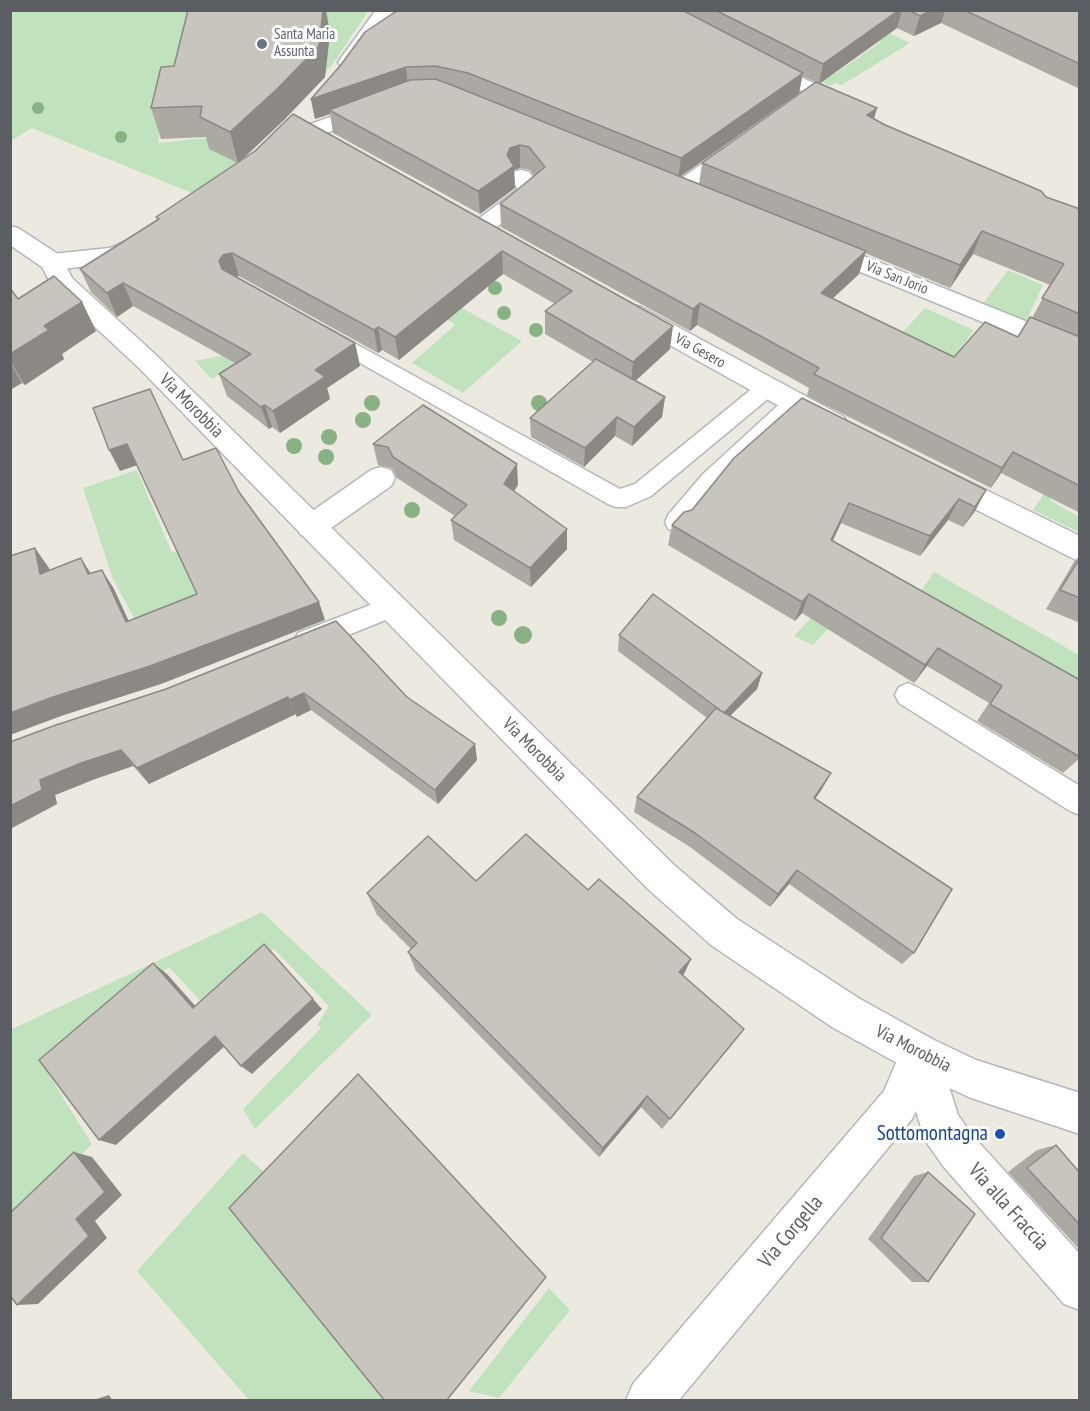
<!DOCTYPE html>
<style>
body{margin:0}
#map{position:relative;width:1090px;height:1411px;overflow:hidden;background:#ece9e1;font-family:"PT Sans Narrow",sans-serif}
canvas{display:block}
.frame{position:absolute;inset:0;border:12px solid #5a5d61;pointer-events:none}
</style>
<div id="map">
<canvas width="1090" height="1411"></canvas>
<div class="frame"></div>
</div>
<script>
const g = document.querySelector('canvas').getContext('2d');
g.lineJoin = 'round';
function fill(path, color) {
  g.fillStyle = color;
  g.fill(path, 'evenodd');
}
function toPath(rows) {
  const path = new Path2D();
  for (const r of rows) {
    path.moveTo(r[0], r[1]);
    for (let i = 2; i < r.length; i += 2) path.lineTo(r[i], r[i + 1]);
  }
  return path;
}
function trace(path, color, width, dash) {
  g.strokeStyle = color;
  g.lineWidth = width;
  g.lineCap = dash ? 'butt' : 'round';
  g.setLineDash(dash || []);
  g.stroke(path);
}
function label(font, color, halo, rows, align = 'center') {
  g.font = font + ' "PT Sans Narrow",sans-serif';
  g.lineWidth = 6;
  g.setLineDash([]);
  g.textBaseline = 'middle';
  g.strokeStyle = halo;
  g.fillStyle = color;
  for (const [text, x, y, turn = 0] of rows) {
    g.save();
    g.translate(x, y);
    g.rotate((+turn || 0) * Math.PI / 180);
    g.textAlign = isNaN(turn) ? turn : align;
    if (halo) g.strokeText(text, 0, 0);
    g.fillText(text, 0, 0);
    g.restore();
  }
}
const green = toPath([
 [366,10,367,13,333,64,309,89,167,96,158,143,207,138,242,158,197,195,32,128,11,141,10,11],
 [674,11,836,73,881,42,840,22,853,16,910,43,842,85,836,83,830,86],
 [1008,270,1043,285,1025,323,982,305],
 [431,291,522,341,463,393,412,363,455,325,418,300],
 [925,308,974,330,940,375,889,347],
 [244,340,257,350,212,379,195,361,221,356],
 [137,470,172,553,201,541,222,586,148,643,113,579,83,488],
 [1046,491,1053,495,1050,500,1079,517,1079,532,1033,510],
 [858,567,862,592,813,645,794,636],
 [934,572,1079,655,1079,693,917,597],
 [262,912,372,1015,255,1129,243,1109,321,1028,317,1025,329,1006,274,949,208,1009,169,967,49,1075,92,1144,11,1226,10,1030],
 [243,1153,272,1179,390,1400,249,1400,137,1271],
 [549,1288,570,1310,499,1398,469,1391]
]);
const service = toPath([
 [767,62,820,86,823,90,798,112,786,112,783,108,786,104,802,91,761,71,759,67,767,62],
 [729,148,735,149,738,153,735,157,686,193,672,193,670,189,672,185,723,149,729,148],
 [325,327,620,489,635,484,759,383,767,380,775,383,778,388,775,393,651,496,626,507,616,507,608,504,318,339,314,334,318,329,325,327],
 [794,396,802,398,805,404,802,410,719,486,686,529,677,531,668,529,665,522,668,515,703,474,786,398,794,396],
 [391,597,400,600,404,607,400,614,307,652,298,649,294,641,298,633,391,597],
 [908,683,917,687,1080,786,1080,815,1070,811,899,703,895,695,899,687,908,683]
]);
const minor = toPath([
 [376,10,395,10,355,66,348,68,341,66,338,62,376,10],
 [373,102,381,103,384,108,381,113,310,139,302,137,299,132,302,127,373,102],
 [521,170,529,172,539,185,543,190,539,195,489,233,481,235,473,233,469,228,473,223,518,189,510,177,513,172,521,170],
 [141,235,149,238,153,243,149,248,115,263,52,270,43,268,40,262,43,256,52,254,110,248,141,235],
 [821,239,1080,343,1080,362,812,252,809,247,812,242,821,239],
 [632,305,641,307,844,417,848,424,844,431,834,434,824,431,623,319,619,313,623,307,632,305],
 [381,467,391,470,395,478,391,486,321,535,311,538,301,535,296,527,301,519,371,470,381,467],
 [941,468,1080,536,1080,562,931,487,927,479,931,471,941,468],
 [920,1034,934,1040,958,1115,973,1136,1080,1254,1080,1310,1064,1304,943,1166,925,1140,916,1111,912,1119,679,1400,626,1400,633,1384,884,1091,906,1040,920,1034]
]);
const tertiary = toPath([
 [10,226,18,228,61,256,72,278,156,355,674,865,737,919,860,999,934,1040,976,1060,1080,1093,1080,1134,971,1098,906,1068,832,1027,711,945,648,889,138,367,53,288,42,267,10,245,10,226]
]);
const trees = [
 [38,108,6],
 [121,137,6],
 [495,288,7],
 [504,313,7],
 [536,330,7],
 [372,403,8],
 [539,403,8],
 [363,420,8],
 [329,437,8],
 [294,446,8],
 [326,457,8],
 [412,510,8],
 [499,618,8],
 [523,635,9]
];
const wall = toPath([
 [398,10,1080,10,1080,89,941,23,914,36,897,28,820,83,877,108,874,119,1046,197,1080,209,1080,513,1001,473,991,488,807,396,809,388,697,325,690,331,501,227,500,204,534,176,530,170,520,168,514,170,515,188,480,214,333,133,330,114,315,119,311,99],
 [802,76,815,82,702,163,699,184,680,177,799,93],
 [865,253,950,288,973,254,1050,285,1032,318,1018,337,954,357,833,298,859,274],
 [330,33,325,77,284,120,242,160,255,151,293,114,670,349,635,381,665,397,662,417,632,446,615,436,584,467,531,437,530,418,593,362,545,334,545,311,555,304,503,274,399,360,382,350,378,353,239,276,236,277,355,343,360,366,327,388,330,399,280,433,272,427,269,429,227,396,219,374,235,363,133,306,117,317,91,292,80,269,157,220,156,217,238,163,209,149,206,137,161,139,151,108,174,66],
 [10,288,18,299,82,302,96,331,62,354,64,359,25,385,22,383,10,390],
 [423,405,518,485,514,491,567,549,531,587,454,540,451,520,455,516,397,478,392,468,378,465,373,444],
 [986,490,975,511,963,527,948,520,920,556,841,523,833,541,1080,680,1080,758,1063,773,977,721,989,703,927,666,914,683,802,613,795,621,668,545,672,525,684,512],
 [1080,555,1080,623,1046,609,1074,562],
 [336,621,407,697,475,744,477,760,438,804,311,710,297,717,296,714,149,784,133,766,95,779,55,795,57,804,10,829,10,742,166,689],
 [619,635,762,673,757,689,730,716,822,789,815,799,914,953,902,964,789,884,770,907,690,847,634,812,637,797,707,718,618,651],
 [476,881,588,890,691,959,683,976,744,1029,662,1129,641,1107,599,1157,416,971,408,952,411,949,377,915,367,893],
 [1056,1145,1080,1173,1080,1250,1008,1172,1037,1150],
 [928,1172,928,1282,912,1282,868,1239,914,1176]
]);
const shadedWall = toPath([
 [323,10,326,10,330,33,325,77,284,120,238,163,230,132],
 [899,10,902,10,897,28,819,84,823,64],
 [932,10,945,10,941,23,914,36,920,16],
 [406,67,408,87,329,110,330,114,315,119,311,99],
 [803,73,799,93,678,178,681,158],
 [877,108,870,131,867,115],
 [520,145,520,168,514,170,515,188,480,214,478,191,507,155,510,148],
 [982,231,973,254,950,288,960,265],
 [502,251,503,274,399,360,395,337],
 [866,251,859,274,815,315,821,293],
 [232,253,239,276,230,278,226,284,219,261,223,255],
 [123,283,133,306,117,317,107,293],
 [82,302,96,331,62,354,64,359,25,385,10,361,10,354,44,326],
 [700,303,697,325,690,331,693,309],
 [673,326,670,349,631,385,633,362],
 [378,327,382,350,378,353,374,330],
 [355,343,360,366,327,388,330,399,280,433,273,411,315,370],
 [10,363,22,383,10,390],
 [665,397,662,417,632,446,634,427],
 [265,405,272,427,269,429,261,407],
 [617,417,615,436,584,467,585,448],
 [127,444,138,465,120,471,109,450],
 [1013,452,1001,473,991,488,1002,468],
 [517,464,518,485,505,504,504,484],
 [986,490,975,511,963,527,975,507],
 [959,499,948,520,920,556,930,536],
 [849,503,841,523,823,560,831,540],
 [567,529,567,549,531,587,530,568],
 [35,548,49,568,54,594,40,574],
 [81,558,93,577,88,574],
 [102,570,114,589,138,641,126,622],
 [809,594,802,613,795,621,802,602],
 [319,602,325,620,161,684,64,715,10,735,10,713],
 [938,648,927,666,914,683,925,665],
 [762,673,757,689,719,727,724,713],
 [304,693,311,710,297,717,289,700],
 [288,697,296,714,149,784,137,768],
 [475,744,477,760,438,804,435,790],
 [121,750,133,766,95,779,55,795,57,804,10,829,10,806,40,780,81,763],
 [831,773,822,789,805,813,814,798],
 [797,870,789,884,770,907,778,894],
 [691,959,682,978,679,972],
 [153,963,167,974,205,1017,193,1008],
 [313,999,322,1009,252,1074,241,1066],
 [215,1036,227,1044,116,1145,99,1140],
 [647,1096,641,1107,599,1157,603,1148],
 [74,1152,92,1157,122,1195,95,1221,107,1238,38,1304,17,1305],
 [109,1395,113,1401,90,1401]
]);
const building = toPath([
 [188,10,323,10,319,46,277,89,230,132,200,117,202,106,151,108,161,67,174,66,188,10],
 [398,10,682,10,803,73,681,158,468,73,436,66,406,67,311,99,340,66,365,32,398,10],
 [715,10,899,10,823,64,715,10],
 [908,10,932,10,920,16,908,10],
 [964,10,1080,10,1080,64,964,10],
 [435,79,449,84,866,251,821,293,954,357,985,322,1018,337,1030,317,1080,337,1080,486,1013,452,1002,468,814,374,819,368,700,303,693,309,500,204,545,167,529,147,520,145,510,148,507,155,514,166,478,191,329,110,410,80,435,79],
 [816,82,877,108,867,115,885,125,1041,191,1046,197,1080,209,1080,314,1042,298,1064,264,982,231,960,265,702,163,816,82],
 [293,114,673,326,633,362,545,311,572,291,502,251,395,337,378,327,374,330,232,253,223,255,219,261,222,269,355,343,315,370,325,377,273,411,265,405,261,407,219,374,251,354,123,283,107,293,80,269,159,219,156,217,255,151,293,114],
 [54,276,82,302,44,326,49,330,10,354,10,288,18,299,54,276],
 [596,359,665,397,634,427,617,417,585,448,530,418,596,359],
 [150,389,183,460,216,448,239,492,319,602,150,666,50,698,10,713,10,556,35,548,40,574,81,558,88,574,102,570,126,622,197,594,127,444,109,450,93,408,150,389],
 [802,398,986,490,975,507,959,499,930,536,849,503,831,540,1080,680,1080,757,990,704,1002,686,938,648,925,665,809,594,802,602,672,525,684,512,692,510,734,458,802,398],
 [423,405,517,464,504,484,567,529,530,568,451,520,467,505,393,457,388,447,373,444,423,405],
 [1080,558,1080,598,1060,590,1080,558],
 [653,594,762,673,724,713,619,635,653,594],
 [336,621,407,697,475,744,435,790,304,693,289,700,288,697,137,768,121,750,81,763,40,780,42,790,10,806,10,742,56,725,166,689,336,621],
 [716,708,831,773,814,798,952,889,914,953,797,870,778,894,695,833,637,797,716,708],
 [526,834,588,890,599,879,691,959,679,972,744,1029,670,1119,647,1096,603,1148,408,952,417,943,367,893,428,836,476,881,526,834],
 [264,944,313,999,241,1066,215,1036,99,1140,39,1060,153,963,193,1008,264,944],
 [358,1074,546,1277,446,1401,385,1401,229,1208,358,1074],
 [1056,1145,1080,1173,1080,1225,1027,1168,1056,1145],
 [74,1152,105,1192,76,1219,89,1236,17,1305,10,1295,10,1213,74,1152],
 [928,1172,975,1214,928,1282,881,1238,928,1172]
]);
const markers = [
 [262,44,6,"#6b7280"],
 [1000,1134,6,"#1a4fb4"]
];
const farWorshipnames = [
 ["Santa Maria",274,35],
 ["Assunta",274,52]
];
const farStreetnames = [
 ["Via San Jorio",897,278,22],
 ["Via Gesero",700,351,29]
];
const streetNames = [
 ["Via Morobbia",191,406,45],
 ["Via Morobbia",534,750,45],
 ["Via Morobbia",913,1049,27]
];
const nearTransitnames = [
 ["Sottomontagna",988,1134]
];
const nearStreetnames = [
 ["Via alla Fraccia",1008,1207,48],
 ["Via Corgella",791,1232,-50]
];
fill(green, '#c0e3be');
trace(service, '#b4b7bb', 3);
trace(minor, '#b4b7bb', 3);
trace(tertiary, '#b4b7bb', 3);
fill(service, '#fff');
fill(minor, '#fff');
fill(tertiary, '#fff');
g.fillStyle = '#88b184';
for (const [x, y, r] of trees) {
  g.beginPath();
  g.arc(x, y, r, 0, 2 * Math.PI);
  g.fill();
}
fill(wall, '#aca9a3');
fill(shadedWall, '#8c8985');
fill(building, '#c8c4be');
trace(building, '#8c8985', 1.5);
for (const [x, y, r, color] of markers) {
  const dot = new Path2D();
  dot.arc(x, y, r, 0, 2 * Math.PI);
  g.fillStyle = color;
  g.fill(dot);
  trace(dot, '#fff', 2);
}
label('15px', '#5b616d', '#fff', farWorshipnames, 'left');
label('15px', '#5a5d61', '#fff', farStreetnames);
label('18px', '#5a5d61', '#fff', streetNames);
label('21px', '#164399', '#fff', nearTransitnames, 'right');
label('21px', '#5a5d61', '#fff', nearStreetnames);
</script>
